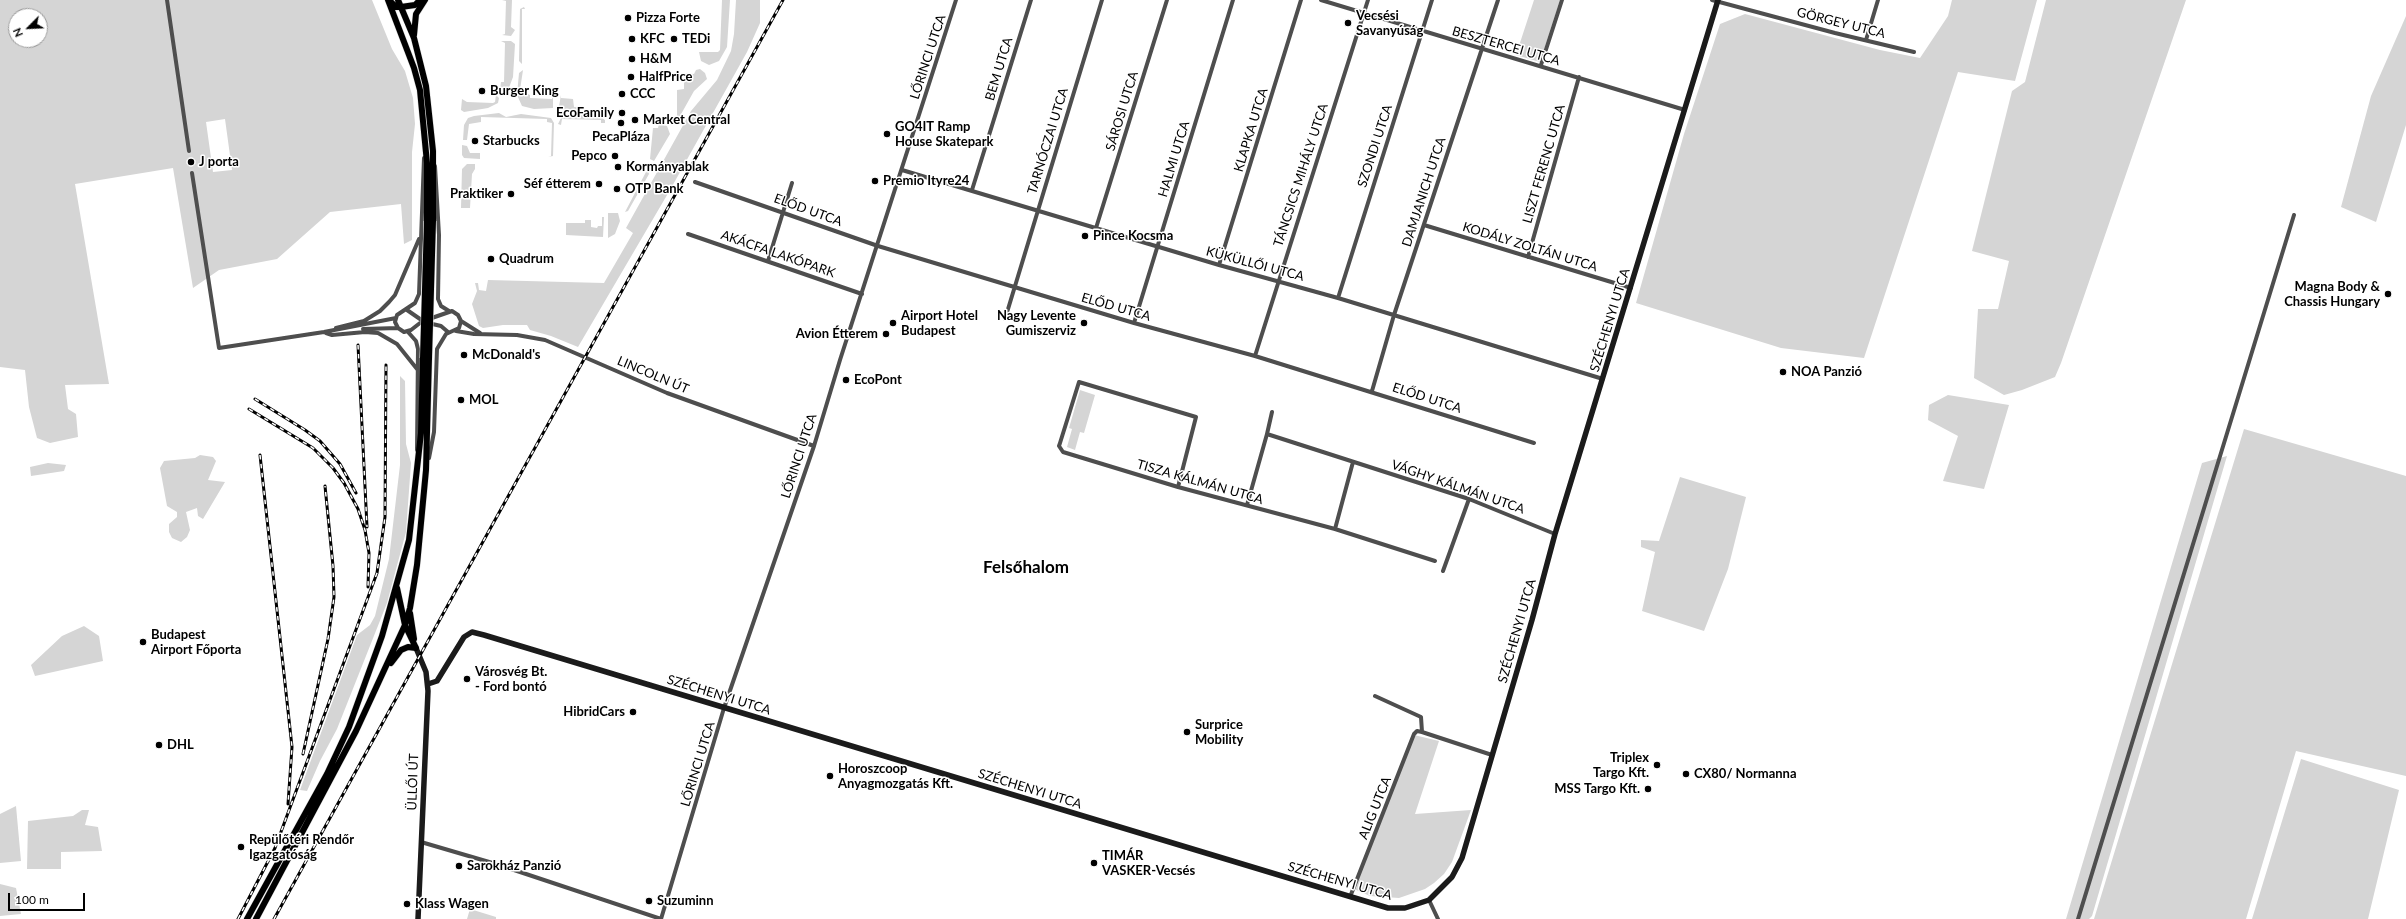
<!DOCTYPE html>
<meta charset="utf-8">
<style>
body{margin:0}
#map{position:relative;width:2406px;height:919px;overflow:hidden;background:#fff;font-family:Lato,sans-serif}
canvas{display:block}
.north{position:absolute;left:8px;top:8px;width:40px;height:40px;box-sizing:border-box;background:#fff;border:1px solid #999;border-radius:50%;rotate:246deg;font-size:11px;font-weight:700;line-height:16px;text-align:center;color:#000}
.north::after{content:'';display:block;margin:auto;width:14px;height:18px;background:#000;clip-path:polygon(50% 0,100% 100%,50% 72%,0 100%)}
.scale{position:absolute;left:8px;top:893px;width:77px;height:18px;box-sizing:border-box;border:2px solid #000;border-top:0;padding-left:5px;font-size:12px;line-height:14px;white-space:nowrap;color:#000;-webkit-text-stroke:3px #fff;paint-order:stroke}
</style>
<div id="map">
<canvas width="2406" height="919"></canvas>
<div class="north">N</div>
<div class="scale">100 m</div>
</div>
<script>
const g = document.querySelector('canvas').getContext('2d');
g.lineJoin = 'round';
function fill(path, color) {
  g.fillStyle = color;
  g.fill(path, 'evenodd');
}
function toPath(rows) {
  const path = new Path2D();
  for (const r of rows) {
    path.moveTo(r[0], r[1]);
    for (let i = 2; i < r.length; i += 2) path.lineTo(r[i], r[i + 1]);
  }
  return path;
}
function trace(path, color, width, dash) {
  g.strokeStyle = color;
  g.lineWidth = width;
  g.lineCap = dash ? 'butt' : 'round';
  g.setLineDash(dash || []);
  g.stroke(path);
}
function label(font, color, halo, rows, align = 'center') {
  g.font = font + ' Lato,sans-serif';
  g.lineWidth = 3;
  g.setLineDash([]);
  g.textBaseline = 'middle';
  g.strokeStyle = halo;
  g.fillStyle = color;
  for (const [text, x, y, turn = 0] of rows) {
    g.save();
    g.translate(x, y);
    g.rotate((+turn || 0) * Math.PI / 180);
    g.textAlign = isNaN(turn) ? turn : align;
    if (halo) g.strokeText(text, 0, 0);
    g.fillText(text, 0, 0);
    g.restore();
  }
}
const green = toPath([
 [0,0,372,0,392,49,405,71,413,98,415,124,412,152,412,240,404,244,401,204,330,212,277,259,219,270,193,288,173,168,75,184,109,384,65,385,68,409,76,414,78,437,50,443,37,438,29,407,25,370,0,367],
 [16,16,40,16,40,40,16,40],
 [225,119,232,170,213,172,206,122],
 [502,0,512,0,511,27,515,30,511,36,502,35,505,34,506,1],
 [722,0,730,0,727,47,719,61,709,65,701,61,699,52,718,52,720,50],
 [736,0,760,0,760,23,747,52,670,190,578,347,551,336,530,330,527,325,503,325,483,328,479,326,472,304,477,291,475,283,478,283,479,290,486,291,488,280,604,283,633,233,626,228,691,111,717,80,731,51,734,34],
 [1534,0,1560,0,1540,62,1516,55],
 [1952,0,2037,0,2015,81,1958,72,1864,358,1781,348,1636,303,1684,134,1720,24,1745,14,1880,50,1920,58,1948,16],
 [2046,0,2186,0,2061,363,2055,377,2022,390,2004,395,1974,378,1978,309,1998,309,2009,261,1972,251,2012,91,2025,82],
 [524,7,525,9,522,9,522,64,519,61,520,9],
 [2406,16,2406,125,2376,222,2341,207,2371,96],
 [501,41,511,41,515,44,513,77,507,93,503,95,500,91,501,82,504,82,505,43],
 [700,69,705,73,707,79,694,91,680,116,677,116,677,90,684,89,684,73,694,74,696,70],
 [523,70,520,90,530,95,530,98,552,99,553,94,553,108,534,109,522,106,517,95,519,73],
 [496,95,499,98,498,103,488,108,464,112,461,110,462,99,467,102,493,103,495,102],
 [561,95,561,98,573,99,574,107,578,107,578,110,561,109,559,106],
 [499,113,506,117,521,114,551,118,554,123,553,156,548,157,551,156,552,123,547,122,547,119,481,117,481,122,469,124,467,140,463,140,464,125,468,118,474,116],
 [566,115,599,116,605,120,605,123,601,123,601,120,562,119,561,125,558,124,561,118],
 [659,124,667,126,670,134,654,161,650,159,653,128,658,128],
 [462,145,467,146,470,153,480,153,480,159,464,158,462,155],
 [467,164,475,164,475,169,472,174,470,208,461,208,462,169],
 [648,171,649,174,628,211,625,212,646,172],
 [608,213,618,213,620,221,615,234,608,238],
 [602,217,604,217,603,237,566,235,566,223,585,223,585,220,591,220,591,227,597,228,598,226,602,226],
 [400,376,405,381,406,444,411,463,406,532,387,603,337,729,320,761,307,791,300,790,357,635,370,625,375,616,389,559,400,465],
 [1080,390,1095,395,1084,433,1080,432,1075,450,1067,447,1072,429,1069,428],
 [1948,395,2009,405,1984,489,1943,481,1958,436,1928,420,1929,405],
 [2244,429,2406,476,2406,776,2296,751,2246,919,2094,919],
 [200,455,213,457,216,461,208,480,225,482,203,519,198,516,197,508,186,512,190,530,187,537,181,542,172,538,169,532,169,524,177,517,177,512,167,506,160,468,164,461,195,458],
 [2227,456,2092,916,2089,919,2066,919,2202,463],
 [48,463,66,465,64,471,31,476,30,467],
 [1680,477,1746,497,1728,569,1704,631,1642,611,1655,552,1641,547,1641,540,1659,541],
 [84,626,99,636,103,661,35,676,31,665,62,636],
 [1414,735,1439,741,1415,814,1471,810,1452,862,1444,874,1434,883,1425,889,1399,898,1370,896,1354,889],
 [2301,759,2399,790,2368,919,2252,919],
 [16,806,21,861,0,863,0,814],
 [82,810,89,810,85,825,98,827,102,851,61,852,61,869,27,869,28,821,73,816],
 [0,884,16,888,21,914,0,916],
 [470,909,496,917,496,919,467,919]
]);
const streetTunnel = toPath([
 [189,151,192,173]
]);
const street = toPath([
 [167,0,189,151],
 [1321,0,1685,110],
 [1712,0,1835,33,1914,52],
 [1866,40,1878,0],
 [1541,65,1562,0],
 [424,158,419,294,415,303,397,315,395,322,398,328,404,332,411,330,420,323,428,323,441,326,448,332],
 [435,166,439,235,438,299,441,306,449,311],
 [902,170,1219,265,1338,298,1603,379],
 [192,173,219,348,324,332,396,318],
 [695,182,878,246,1134,323,1255,356,1534,443],
 [972,190,1031,0],
 [1424,225,1631,288],
 [1096,228,1167,0],
 [688,234,862,294],
 [1528,257,1579,77],
 [768,261,792,183],
 [1219,265,1301,0],
 [1338,298,1432,0],
 [407,310,420,319,429,319,452,311,458,315,461,321,459,328,446,334,437,349,434,432,429,458],
 [1005,319,1102,0],
 [461,321,480,333],
 [1134,323,1233,0],
 [336,328,364,321,380,311,389,302,395,295,419,239],
 [363,329,398,328],
 [456,331,474,334,517,335,545,340,667,393,814,446],
 [408,332,416,341,418,349,417,450],
 [326,333,332,335,365,332,378,333,397,344,417,369],
 [1255,356,1368,0],
 [1372,391,1394,315,1498,0],
 [1267,434,1272,412],
 [1353,462,1335,529,1435,561],
 [1178,487,1196,417,1079,382,1060,443,1059,446,1063,452,1178,487,1335,529],
 [1247,505,1267,434,1469,499,1555,534],
 [1443,571,1469,499],
 [1375,696,1421,717,1422,732,1492,755],
 [421,842,496,864,661,919],
 [1350,897,1414,734,1417,731,1422,732],
 [1429,900,1438,919],
 [661,919,724,708,814,446,840,360,956,0],
 [2078,919,2294,215]
]);
const secondary = toPath([
 [416,648,426,672,428,691,418,919],
 [428,684,437,681,464,637,472,632,484,635,1388,908,1405,908,1429,900,1452,877,1462,858,1532,620,1555,534,1718,0]
]);
const primary = toPath([
 [388,0,414,68,420,90,427,163,427,221],
 [398,0,414,38,426,86,433,151,433,221],
 [390,1,396,7,401,7,415,5,420,0],
 [414,35,416,14,425,0],
 [397,588,405,625,416,648],
 [410,613,414,639],
 [391,663,401,650,408,647,416,648],
 [247,919,327,774,349,727,382,636,409,540,421,433,423,358],
 [256,919,356,731,405,625,410,608,417,565,426,470,429,358]
]);
const rail = toPath([
 [358,345,367,527],
 [255,399,305,430,320,441,340,464,356,493],
 [249,409,313,448,333,468,344,483,358,509,365,530,369,553,368,587],
 [260,455,292,747,288,804],
 [303,754,328,639,334,597,333,566,325,486],
 [238,919,275,848,377,573,385,517,386,365],
 [274,919,783,0]
]);
const primaryBridge = toPath([
 [423,358,427,221],
 [429,358,433,221]
]);
const markers = [
 [628,18,4,"#000"],
 [1348,23,4,"#000"],
 [632,39,4,"#000"],
 [674,39,4,"#000"],
 [632,59,4,"#000"],
 [631,77,4,"#000"],
 [482,91,4,"#000"],
 [622,94,4,"#000"],
 [622,113,4,"#000"],
 [635,120,4,"#000"],
 [621,123,4,"#000"],
 [887,134,4,"#000"],
 [475,141,4,"#000"],
 [615,156,4,"#000"],
 [191,162,4,"#000"],
 [618,167,4,"#000"],
 [875,181,4,"#000"],
 [599,184,4,"#000"],
 [617,189,4,"#000"],
 [511,194,4,"#000"],
 [1085,236,4,"#000"],
 [491,259,4,"#000"],
 [2388,294,4,"#000"],
 [893,323,4,"#000"],
 [1084,323,4,"#000"],
 [886,334,4,"#000"],
 [464,355,4,"#000"],
 [1783,372,4,"#000"],
 [846,380,4,"#000"],
 [461,400,4,"#000"],
 [143,642,4,"#000"],
 [467,679,4,"#000"],
 [633,712,4,"#000"],
 [1187,732,4,"#000"],
 [159,745,4,"#000"],
 [1657,765,4,"#000"],
 [1686,774,4,"#000"],
 [830,776,4,"#000"],
 [1648,789,4,"#000"],
 [241,847,4,"#000"],
 [1094,863,4,"#000"],
 [459,866,4,"#000"],
 [649,901,4,"#000"],
 [407,904,4,"#000"]
];
const poiNames = [
 ["Vecsési",1356,16],
 ["Savanyúság",1356,31],
 ["Pizza Forte",636,18],
 ["KFC",640,39],
 ["TEDi",682,39],
 ["H&M",640,59],
 ["HalfPrice",639,77],
 ["Burger King",490,91],
 ["CCC",630,94],
 ["EcoFamily",614,113,"right"],
 ["Market Central",643,120],
 ["GO4IT Ramp",895,127],
 ["House Skatepark",895,142],
 ["PecaPláza",621,137,"center"],
 ["Starbucks",483,141],
 ["Pepco",607,156,"right"],
 ["J porta",199,162],
 ["Kormányablak",626,167],
 ["Premio Ityre24",883,181],
 ["Séf étterem",591,184,"right"],
 ["OTP Bank",625,189],
 ["Praktiker",503,194,"right"],
 ["Pince Kocsma",1093,236],
 ["Quadrum",499,259],
 ["Magna Body &",2380,287,"right"],
 ["Chassis Hungary",2380,302,"right"],
 ["Airport Hotel",901,316],
 ["Budapest",901,331],
 ["Nagy Levente",1076,316,"right"],
 ["Gumiszerviz",1076,331,"right"],
 ["Avion Étterem",878,334,"right"],
 ["McDonald's",472,355],
 ["NOA Panzió",1791,372],
 ["EcoPont",854,380],
 ["MOL",469,400],
 ["Budapest",151,635],
 ["Airport Főporta",151,650],
 ["Városvég Bt.",475,672],
 ["- Ford bontó",475,687],
 ["HibridCars",625,712,"right"],
 ["Surprice",1195,725],
 ["Mobility",1195,740],
 ["DHL",167,745],
 ["Triplex",1649,758,"right"],
 ["Targo Kft.",1649,773,"right"],
 ["Horoszcoop",838,769],
 ["Anyagmozgatás Kft.",838,784],
 ["CX80/ Normanna",1694,774],
 ["MSS Targo Kft.",1640,789,"right"],
 ["Repülőtéri Rendőr",249,840],
 ["Igazgatóság",249,855],
 ["TIMÁR",1102,856],
 ["VASKER-Vecsés",1102,871],
 ["Sarokház Panzió",467,866],
 ["Suzuminn",657,901],
 ["Klass Wagen",415,904]
];
const streetNames = [
 ["GÖRGEY UTCA",1841,23,14],
 ["BESZTERCEI UTCA",1506,46,16],
 ["LŐRINCI UTCA",928,57,-72],
 ["BEM UTCA",999,69,-73],
 ["SÁROSI UTCA",1122,111,-73],
 ["KLAPKA UTCA",1251,130,-73],
 ["TARNÓCZAI UTCA",1048,141,-73],
 ["SZONDI UTCA",1375,146,-72],
 ["HALMI UTCA",1174,159,-73],
 ["LISZT FERENC UTCA",1544,164,-74],
 ["TÁNCSICS MIHÁLY UTCA",1301,175,-72],
 ["DAMJANICH UTCA",1424,192,-72],
 ["ELŐD UTCA",808,210,20],
 ["KODÁLY ZOLTÁN UTCA",1530,247,17],
 ["AKÁCFA LAKÓPARK",778,254,19],
 ["KÜKÜLLŐI UTCA",1255,264,15],
 ["ELŐD UTCA",1116,307,16],
 ["SZÉCHENYI UTCA",1610,320,-73],
 ["LINCOLN ÚT",653,375,23],
 ["ELŐD UTCA",1427,398,18],
 ["LŐRINCI UTCA",799,456,-72],
 ["TISZA KÁLMÁN UTCA",1200,482,16],
 ["VÁGHY KÁLMÁN UTCA",1458,487,19],
 ["SZÉCHENYI UTCA",1517,631,-74],
 ["SZÉCHENYI UTCA",719,695,17],
 ["LŐRINCI UTCA",698,764,-73],
 ["ÜLLŐI ÚT",413,782,-88],
 ["SZÉCHENYI UTCA",1030,789,17],
 ["ALIG UTCA",1375,808,-68],
 ["SZÉCHENYI UTCA",1340,881,16]
];
const districtNames = [
 ["Felsőhalom",1026,568]
];
fill(green, '#d5d5d5');
trace(streetTunnel, '#d9d9d9', 4, [4, 2]);
trace(primary, '#dbdbdb', 7);
trace(street, '#4e4e4e', 4);
trace(secondary, '#1b1b1b', 5.5);
trace(primary, '#000', 6);
trace(rail, '#000', 3);
trace(rail, '#fff', 1.5, [4.5]);
trace(primaryBridge, '#dbdbdb', 7, []);
trace(primaryBridge, '#000', 6);
for (const [x, y, r, color] of markers) {
  const dot = new Path2D();
  dot.arc(x, y, r, 0, 2 * Math.PI);
  g.fillStyle = color;
  g.fill(dot);
  trace(dot, '#fff', 1.5);
}
label('bold 13px', '#000', '#fff', poiNames, 'left');
label('13px', '#000', '#fff', streetNames);
label('bold 17px', '#000', '#fff', districtNames);
</script>
